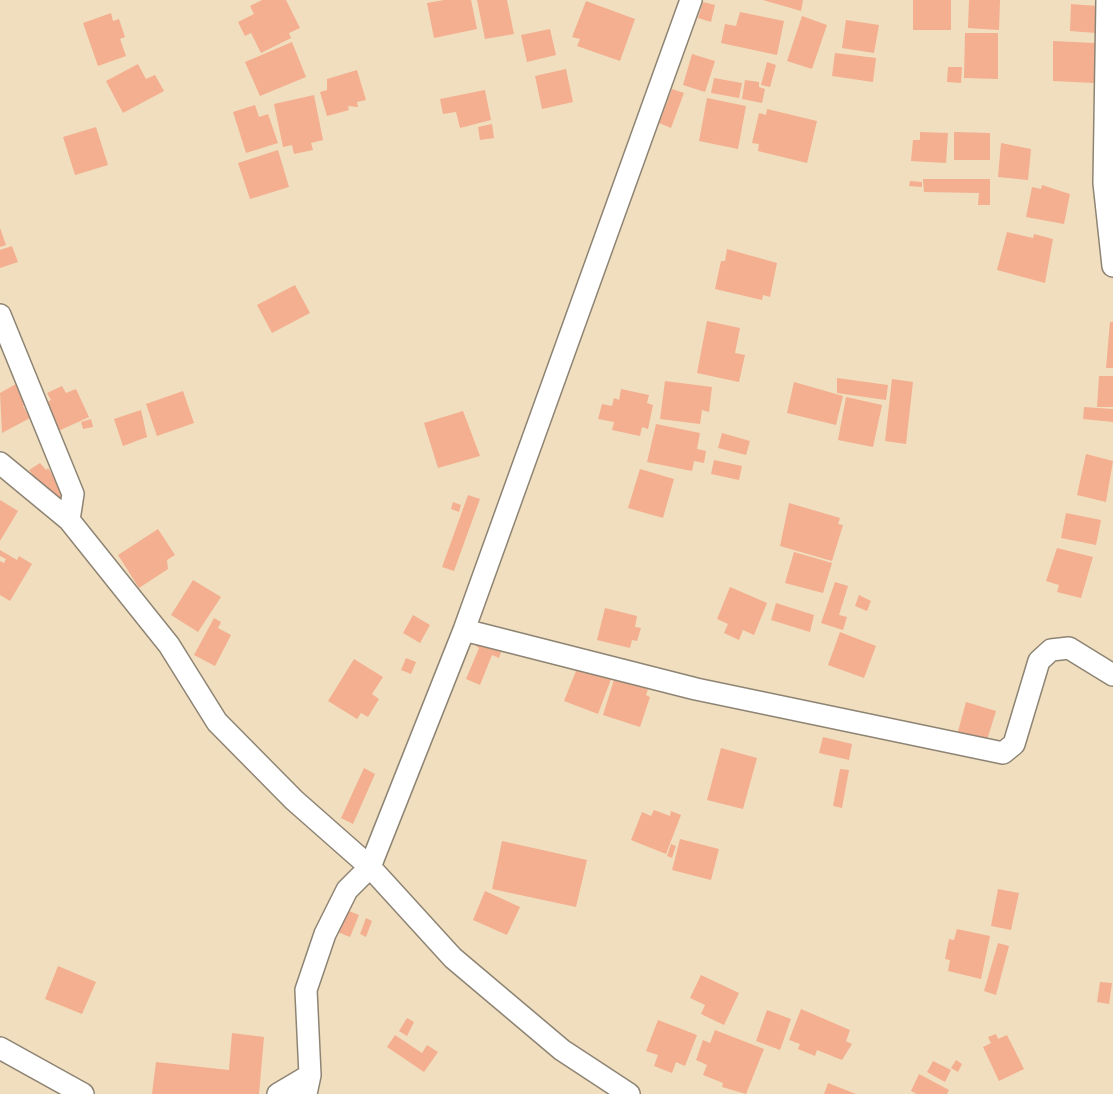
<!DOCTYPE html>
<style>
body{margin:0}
canvas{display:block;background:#f0debe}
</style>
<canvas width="1113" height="1094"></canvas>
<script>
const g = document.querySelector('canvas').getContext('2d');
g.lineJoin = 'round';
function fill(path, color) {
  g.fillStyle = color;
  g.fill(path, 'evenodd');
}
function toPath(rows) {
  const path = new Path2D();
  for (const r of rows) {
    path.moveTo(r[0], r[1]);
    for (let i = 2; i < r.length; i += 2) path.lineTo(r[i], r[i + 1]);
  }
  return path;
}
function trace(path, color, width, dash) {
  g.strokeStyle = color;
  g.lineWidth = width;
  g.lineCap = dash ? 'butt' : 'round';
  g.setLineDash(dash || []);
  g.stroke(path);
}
const building = toPath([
 [262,0,286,0,300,28,289,33,291,38,261,53,251,33,245,36,238,22,254,14,250,6],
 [444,0,471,0,477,29,434,38,427,3],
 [477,0,507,0,514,34,485,39],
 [763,0,803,0,801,11],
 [913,0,951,0,951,30,913,30],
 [969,0,1000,0,999,30,968,28],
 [586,1,635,19,620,61,577,46,580,39,572,37],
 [703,2,715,5,711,22,698,18],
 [1071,4,1097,6,1096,33,1070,31],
 [740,12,784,21,777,55,721,43,725,24,736,26],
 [111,13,113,21,119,19,125,37,120,39,126,56,98,66,83,23],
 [802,16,827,25,812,69,787,61],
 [846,20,879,25,874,53,842,48],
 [550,29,556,55,527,62,521,35],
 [965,33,998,33,998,79,964,78],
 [1053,41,1095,43,1094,83,1053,81],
 [292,42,306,77,260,96,245,62],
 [835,53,876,58,873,82,832,76],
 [692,54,715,61,705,92,683,85],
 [767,62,776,65,770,87,761,85],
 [138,64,146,79,155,75,164,91,123,113,106,81],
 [948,67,962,67,961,83,947,82],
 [566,69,573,102,542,109,535,76],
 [357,70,366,100,357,102,358,107,348,106,349,110,327,116,320,92,327,90,327,79],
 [714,78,742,83,739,98,711,93],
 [745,80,759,82,759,87,765,89,762,103,742,99],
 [672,89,684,93,671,128,659,123],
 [485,90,491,120,460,128,456,112,443,114,440,99],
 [314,95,323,140,311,143,313,150,294,154,292,145,283,147,274,104],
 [707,98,746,106,738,149,699,141],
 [255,105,259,117,268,114,278,143,246,153,233,112],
 [767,109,817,121,807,163,758,151,759,144,752,143,759,113,766,115],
 [492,124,494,138,480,140,478,127],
 [96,127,108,165,75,175,63,137],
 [920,132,948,133,946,163,911,161,913,140,920,140],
 [954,132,990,133,990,160,954,160],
 [1001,143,1031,149,1028,180,998,177],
 [278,150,289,187,250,199,238,163],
 [923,179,990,179,990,205,978,205,979,193,924,192],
 [910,181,922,182,922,187,909,186],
 [1042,185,1070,194,1064,224,1026,217,1032,187,1041,189],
 [0,228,6,245,0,247],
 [1007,232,1033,238,1034,234,1053,239,1045,283,997,270],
 [12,246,18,262,0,268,0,250],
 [727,249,777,263,770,297,763,295,762,300,715,289,721,261,725,261],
 [295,285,310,313,272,333,257,305],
 [707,321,740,328,735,353,745,355,739,382,697,373],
 [1110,322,1113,322,1113,368,1106,368],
 [1099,376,1113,376,1113,407,1097,407],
 [837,378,888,385,886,400,837,393],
 [892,379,913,382,906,444,885,441],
 [665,381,712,387,709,412,702,410,700,424,660,419],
 [794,382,843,396,836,425,787,413],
 [16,384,27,404,23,406,30,418,2,433,0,393],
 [62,386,66,393,76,389,89,417,54,433,41,405,51,400,47,393],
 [621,389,649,395,647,403,653,405,648,429,642,427,640,436,612,430,614,422,598,419,602,404,612,406,614,398,619,400],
 [183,391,194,423,157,436,146,404],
 [846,397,882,405,873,447,838,440],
 [1084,407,1113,409,1113,422,1083,419],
 [141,410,147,437,123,446,114,419],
 [463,411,480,456,438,468,424,423],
 [91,419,93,427,83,429,81,422],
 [656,424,700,433,697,449,706,451,704,463,694,461,692,471,647,462],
 [722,433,750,441,746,455,718,448],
 [1086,454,1113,461,1106,502,1077,495],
 [714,460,742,466,739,480,711,474],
 [40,463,46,470,48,468,66,497,56,505,29,470],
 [640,469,674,479,663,518,628,508],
 [468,495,480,499,454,571,442,567],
 [0,500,18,511,0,541],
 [453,502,461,505,459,512,451,509],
 [789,503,840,518,838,524,843,525,832,561,780,546],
 [1066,513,1101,520,1096,545,1061,538],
 [158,529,175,555,167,560,168,569,139,588,118,555],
 [1057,548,1093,557,1081,598,1057,592,1059,585,1046,581],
 [0,550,17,560,19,556,32,564,10,601,0,595,0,561,4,563,6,559,0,556],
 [794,552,832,563,823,593,785,583],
 [193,580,221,597,198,632,171,615],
 [835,582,848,586,839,615,847,617,843,630,821,623],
 [730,587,767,603,754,635,743,630,739,640,724,633,728,624,717,619],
 [859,595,871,601,867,611,855,606],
 [776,603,814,615,810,632,771,620],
 [605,608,637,616,635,627,641,628,637,641,632,640,630,648,597,640],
 [413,615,430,625,420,643,403,633],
 [214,618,221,622,218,628,231,635,215,666,194,655],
 [840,632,876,646,864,678,828,665],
 [479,639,502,649,499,658,492,655,480,685,466,679,479,648,476,646],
 [406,658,416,662,411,674,401,670],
 [354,659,383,677,372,694,379,699,368,717,361,713,357,719,328,701],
 [580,661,613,674,598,714,564,701],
 [617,670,651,681,646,695,650,697,640,727,603,715],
 [966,702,996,711,987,740,957,735],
 [823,737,852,744,849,760,819,753],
 [721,748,757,758,743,809,707,800],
 [364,768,375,774,353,824,341,818],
 [840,769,849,770,842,808,833,806],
 [654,810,670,816,671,811,681,815,666,854,631,840,642,812,651,816],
 [680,839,719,849,711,880,672,870],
 [502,841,587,860,576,907,492,889],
 [671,844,676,846,672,858,667,856],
 [998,889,1019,893,1011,930,991,926],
 [485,891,520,907,507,935,473,920],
 [344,909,359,915,350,937,335,931],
 [366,918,372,921,366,937,360,934],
 [957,929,990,936,981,979,948,971,950,960,945,959,949,939,954,940],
 [998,943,1009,946,996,995,984,991],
 [58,966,96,982,82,1014,45,999],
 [701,975,739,993,724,1025,701,1014,705,1005,690,998],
 [1100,982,1112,983,1109,1004,1097,1002],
 [801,1009,850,1030,846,1041,852,1044,842,1060,817,1050,815,1056,798,1049,800,1044,789,1040],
 [767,1010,791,1019,780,1050,756,1041],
 [407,1018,414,1022,407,1036,399,1031],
 [658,1020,697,1035,685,1066,676,1062,672,1073,654,1066,658,1055,646,1051],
 [715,1030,764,1049,746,1094,722,1087,723,1083,703,1075,707,1065,696,1060,703,1040,710,1043],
 [232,1033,264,1037,259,1094,152,1094,156,1062,229,1070],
 [996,1034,998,1039,1007,1035,1024,1069,999,1081,983,1047,991,1043,988,1037],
 [395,1035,422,1053,427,1045,438,1052,424,1072,387,1047],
 [956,1060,962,1064,958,1072,951,1068],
 [933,1061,951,1070,945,1082,927,1072],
 [919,1074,949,1090,947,1094,917,1094,911,1091],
 [828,1083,856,1094,824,1094]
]);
const street = toPath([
 [1107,0,1104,183,1113,266],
 [0,315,73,494,69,520],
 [0,463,69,520,169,645,217,722,294,800,370,867,453,958,562,1050,629,1094],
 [464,630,696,689,1003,753,1014,744,1039,661,1051,650,1069,648,1113,675],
 [0,1048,83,1094],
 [278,1094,310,1075],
 [306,1094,310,1075,306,990,325,934,347,890,370,867,464,630,691,0]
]);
fill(building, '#f3af90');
trace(street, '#8e8474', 24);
trace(street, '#fff', 21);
</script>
